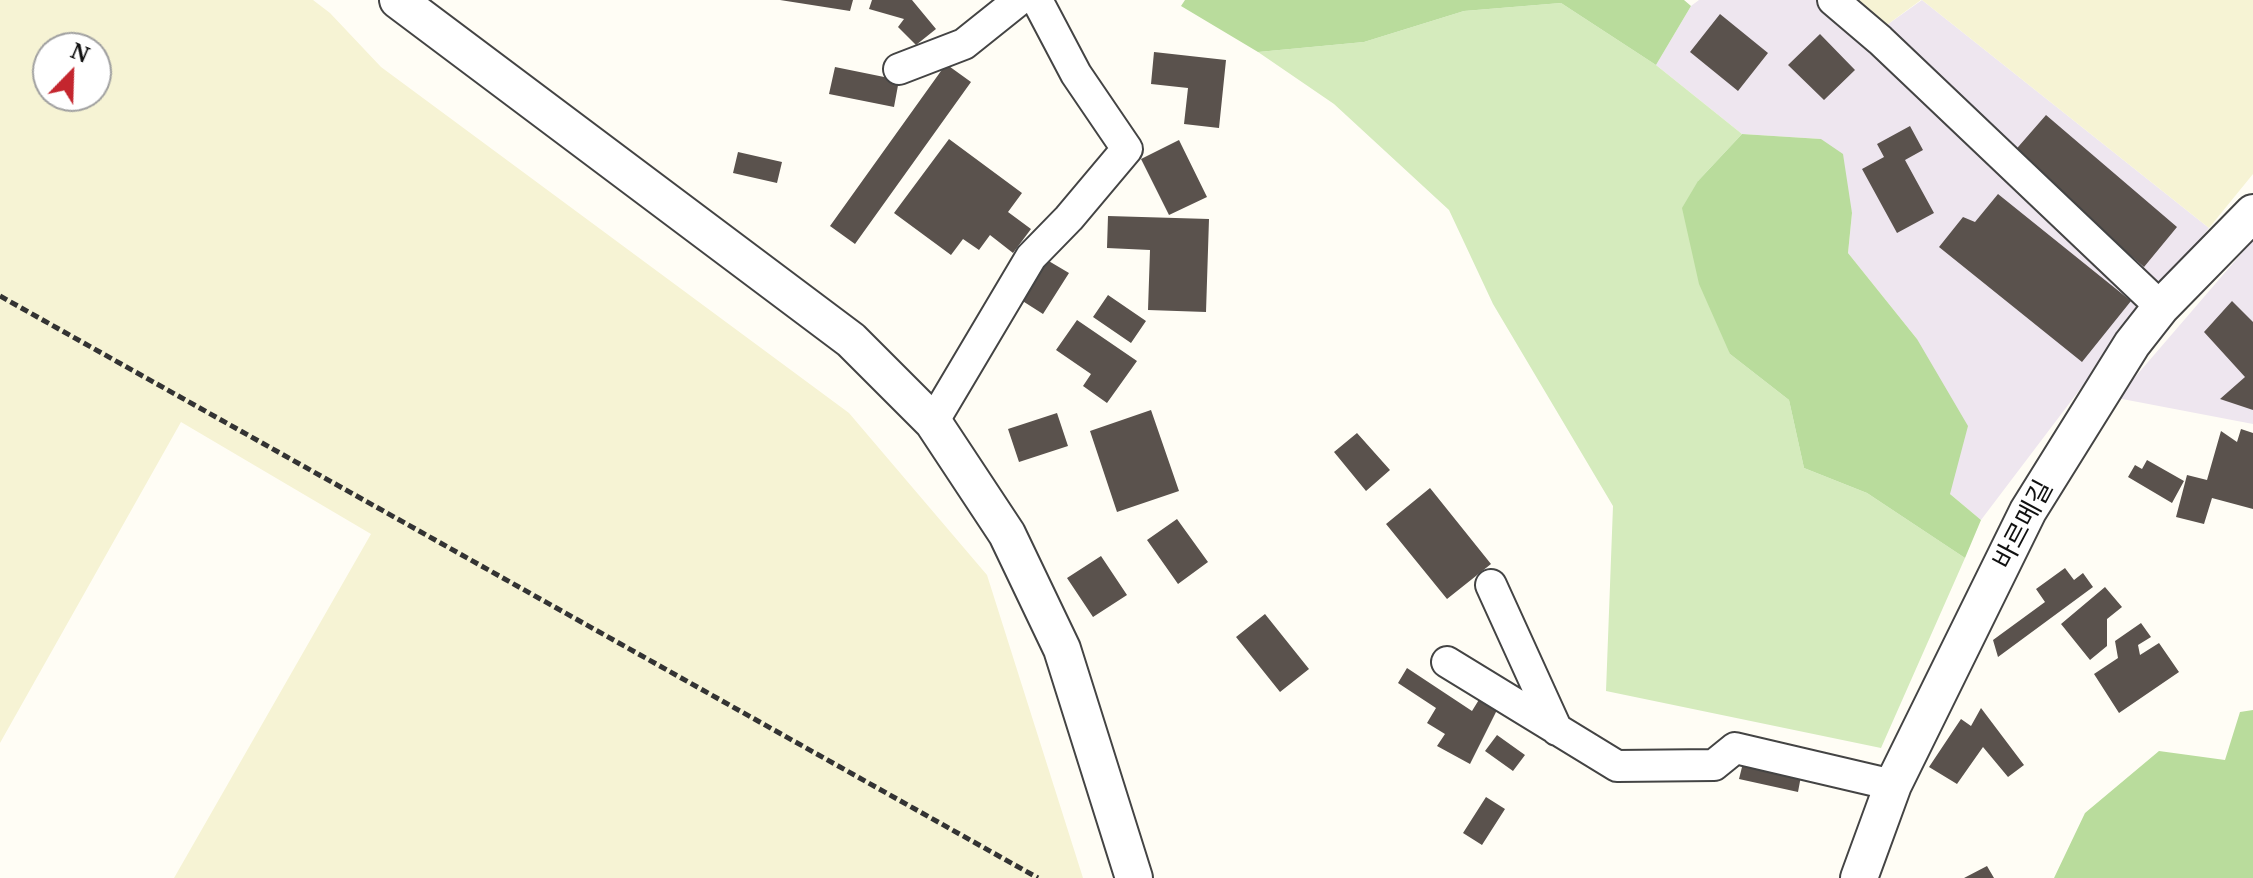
<!DOCTYPE html>
<meta charset="utf-8">
<style>
body{margin:0}
#map{position:relative;width:2253px;height:878px;overflow:hidden;background:#fffdf5;font-family:"Noto Serif",serif}
canvas{display:block}
.north{position:absolute;left:32px;top:32px;width:80px;height:80px;box-sizing:border-box;background:#fff;border:2px solid #a0a0a0;border-radius:50%;rotate:23deg;font-size:22px;font-weight:700;line-height:32px;text-align:center;color:#111}
.north::after{content:'';display:block;margin:auto;width:28px;height:36px;background:#c4262e;clip-path:polygon(50% 0,100% 100%,50% 72%,0 100%)}
</style>
<div id="map">
<canvas width="2253" height="878"></canvas>
<div class="north">N</div>
</div>
<script>
const g = document.querySelector('canvas').getContext('2d');
g.lineJoin = 'round';
function fill(path, color) {
  g.fillStyle = color;
  g.fill(path, 'evenodd');
}
function toPath(rows) {
  const path = new Path2D();
  for (const r of rows) {
    path.moveTo(r[0], r[1]);
    for (let i = 2; i < r.length; i += 2) path.lineTo(r[i], r[i + 1]);
  }
  return path;
}
function trace(path, color, width, dash) {
  g.strokeStyle = color;
  g.lineWidth = width;
  g.lineCap = dash ? 'butt' : 'round';
  g.setLineDash(dash || []);
  g.stroke(path);
}
function label(font, color, halo, rows, align = 'center') {
  g.font = font + ' "Noto Serif","Noto Sans KR",serif';
  g.lineWidth = 8;
  g.setLineDash([]);
  g.textBaseline = 'middle';
  g.strokeStyle = halo;
  g.fillStyle = color;
  for (const [text, x, y, turn = 0] of rows) {
    g.save();
    g.translate(x, y);
    g.rotate((+turn || 0) * Math.PI / 180);
    g.textAlign = isNaN(turn) ? turn : align;
    if (halo) g.strokeText(text, 0, 0);
    g.fillText(text, 0, 0);
    g.restore();
  }
}
const industrial = toPath([
 [1699,0,1853,0,1884,27,1922,0,2209,228,2081,388,1981,520,1950,494,1917,339,1848,253,1852,213,1821,139,1742,134,1656,65,1691,6],
 [2253,240,2253,424,2117,398]
]);
const farmland = toPath([
 [0,0,313,0,330,13,381,67,849,413,987,575,1083,878,174,878,371,534,181,422,0,743],
 [48,48,96,48,96,96,48,96],
 [1856,0,1921,0,1884,27],
 [1922,0,2253,0,2253,174,2209,228]
]);
const green = toPath([
 [1561,3,1656,65,1742,134,1698,181,1730,354,1789,400,1804,468,1867,493,1965,558,1881,748,1606,691,1613,506,1493,304,1449,210,1334,104,1258,52,1364,42,1464,11]
]);
const forest = toPath([
 [1185,0,1684,0,1691,6,1656,65,1561,3,1464,11,1364,42,1258,52,1181,6],
 [1742,134,1821,139,1843,154,1852,213,1848,253,1917,339,1968,426,1950,494,1981,520,1965,558,1867,493,1804,468,1789,400,1730,354,1699,284,1682,208,1698,181],
 [2253,710,2253,878,2054,878,2085,813,2159,751,2225,760,2240,712]
]);
const building = toPath([
 [780,0,853,0,850,11],
 [872,0,912,0,936,29,916,45,898,27,904,19,869,9],
 [1720,14,1768,53,1738,91,1690,52],
 [1820,34,1855,70,1824,100,1788,65],
 [1154,52,1226,60,1219,128,1184,124,1188,88,1151,84],
 [946,64,971,82,855,244,830,226],
 [835,67,899,80,894,107,829,94],
 [2046,115,2177,227,2144,267,2012,154],
 [1910,126,1923,150,1905,160,1934,213,1897,233,1862,169,1884,157,1877,144],
 [949,139,1022,193,1008,212,1031,229,1013,253,990,235,979,250,963,239,951,255,894,213],
 [1179,140,1207,197,1169,215,1141,159],
 [738,152,782,162,777,183,733,173],
 [1998,194,2131,301,2082,362,1939,247,1963,217,1975,222],
 [1108,216,1209,219,1206,312,1148,310,1150,250,1107,248],
 [1047,260,1069,273,1043,314,1021,300],
 [1108,295,1146,321,1131,343,1093,317],
 [2232,301,2253,322,2253,410,2220,399,2245,377,2204,332],
 [1077,320,1137,361,1107,403,1083,386,1091,374,1056,350],
 [1151,410,1179,491,1117,512,1090,431],
 [1057,413,1068,446,1019,462,1008,429],
 [2241,429,2253,433,2253,509,2212,498,2204,524,2176,517,2187,475,2207,480,2221,431,2237,442],
 [1357,433,1390,470,1366,491,1334,452],
 [2147,460,2184,481,2172,503,2128,477,2135,465,2142,469],
 [1430,488,1491,564,1447,599,1386,524],
 [1177,519,1208,562,1178,584,1147,540],
 [1101,556,1127,595,1093,617,1067,578],
 [2065,568,2074,580,2083,573,2093,587,1998,657,1993,640,2045,602,2036,589],
 [2105,587,2122,607,2107,619,2107,646,2090,660,2061,624],
 [1265,614,1309,669,1280,692,1236,637],
 [2141,623,2151,637,2138,645,2140,655,2159,643,2179,672,2119,713,2094,674,2118,658,2115,641],
 [1407,668,1472,711,1480,698,1498,708,1470,764,1437,746,1445,734,1427,723,1436,708,1398,683],
 [1981,708,2024,765,2008,777,1983,747,1957,784,1929,767,1961,719,1971,726],
 [1497,735,1525,755,1513,771,1485,751],
 [1743,763,1801,776,1798,792,1739,779],
 [1486,797,1505,809,1482,845,1463,833],
 [1987,866,1994,878,1964,878]
]);
const path = toPath([
 [0,296,1038,878]
]);
const minor = toPath([
 [1833,0,1880,40,2161,307],
 [899,69,964,44,1019,0],
 [933,422,1031,257,1069,218,1127,149,1076,74,1037,0],
 [1491,585,1557,730],
 [1447,662,1617,766,1714,765,1735,748,1893,785]
]);
const tertiary = toPath([
 [398,0,851,340,933,422,1007,534,1062,649,1134,878],
 [1859,878,1893,785,2028,511,2132,344,2161,307,2253,213]
]);
const streetNames = [
 ["바르메길",2024,525,-62]
];
fill(industrial, '#eee6ef');
fill(farmland, '#f6f3d4');
fill(green, '#d5ebbd');
fill(forest, '#b9dc9c');
fill(building, '#5a524d');
trace(minor, '#444', 34);
trace(tertiary, '#444', 40);
trace(path, '#333', 5, [8, 4]);
trace(minor, '#fff', 30);
trace(tertiary, '#fff', 36);
label('26px', '#111', '#fff', streetNames);
</script>
